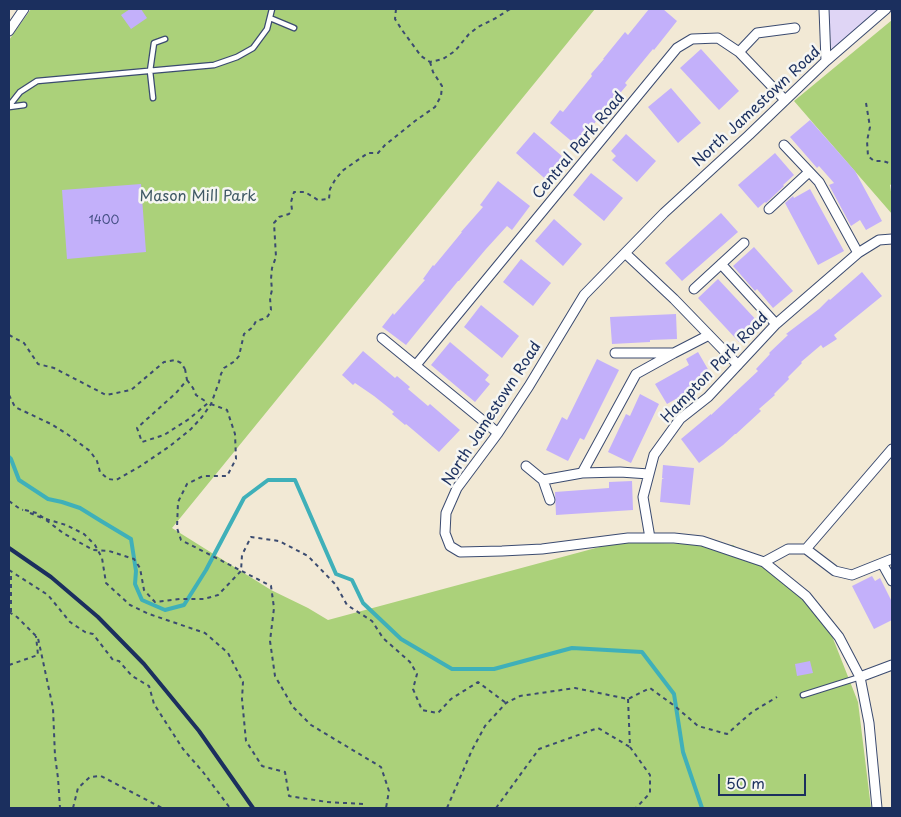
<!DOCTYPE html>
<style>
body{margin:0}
#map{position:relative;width:901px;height:817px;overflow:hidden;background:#f2e9d5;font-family:"Playpen Sans",sans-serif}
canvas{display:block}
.frame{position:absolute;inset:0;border:10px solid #1b2f5e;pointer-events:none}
.scale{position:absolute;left:718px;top:774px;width:88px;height:22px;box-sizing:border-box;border:2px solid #1b2f5e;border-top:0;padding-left:6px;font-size:15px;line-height:18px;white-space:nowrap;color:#1b2f5e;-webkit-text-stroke:4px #f6f6f2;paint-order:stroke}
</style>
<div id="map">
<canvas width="901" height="817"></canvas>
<div class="frame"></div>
<div class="scale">50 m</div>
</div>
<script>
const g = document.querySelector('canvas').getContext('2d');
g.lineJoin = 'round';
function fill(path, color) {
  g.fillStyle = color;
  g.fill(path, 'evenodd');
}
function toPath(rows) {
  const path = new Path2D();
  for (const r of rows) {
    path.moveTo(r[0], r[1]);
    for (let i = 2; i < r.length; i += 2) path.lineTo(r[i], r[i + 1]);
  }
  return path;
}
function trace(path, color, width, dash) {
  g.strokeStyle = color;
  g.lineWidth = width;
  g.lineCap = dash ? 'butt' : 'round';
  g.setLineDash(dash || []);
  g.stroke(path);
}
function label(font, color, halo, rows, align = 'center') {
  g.font = font + ' "Playpen Sans",sans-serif';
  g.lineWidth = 5;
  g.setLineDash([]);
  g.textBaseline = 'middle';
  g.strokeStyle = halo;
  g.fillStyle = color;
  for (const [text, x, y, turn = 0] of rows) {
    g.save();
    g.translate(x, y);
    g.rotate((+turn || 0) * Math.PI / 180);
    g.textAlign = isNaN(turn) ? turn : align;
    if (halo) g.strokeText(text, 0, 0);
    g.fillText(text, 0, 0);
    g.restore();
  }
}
const built = toPath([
 [828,9,882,9,832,56]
]);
const green = toPath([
 [31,9,595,9,172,528,271,590,308,608,328,620,618,542,733,545,793,585,832,636,858,702,871,808,9,808,9,40],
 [892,20,892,184,890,185,892,198,892,214,794,101]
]);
const stream = toPath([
 [9,457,11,459,19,480,48,499,62,502,80,508,101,521,131,539,136,571,135,584,142,600,165,610,184,605,206,570,244,498,268,480,295,480,336,574,352,580,363,603,401,639,452,669,494,669,572,648,642,652,674,694,683,752,702,808]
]);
const building = toPath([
 [130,9,141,9,147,18,131,29,121,15],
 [649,9,663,9,677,21,654,50,653,49,625,83,627,85,576,145,550,123,560,110,563,112,592,76,591,74,604,59,603,59,625,32,628,35],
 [701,49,739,91,719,110,680,68],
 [671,88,701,123,678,143,648,107],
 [810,120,855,171,882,221,866,230,860,220,851,226,829,185,834,183,819,166,817,168,790,137],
 [534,132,570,163,551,184,516,153],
 [626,134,656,161,637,182,612,160,616,156,611,151],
 [775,153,794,175,783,185,784,186,766,203,765,202,758,208,738,185],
 [591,173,623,198,604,221,573,195],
 [498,181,530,206,512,230,507,226,486,249,459,281,458,281,406,345,382,327,393,313,394,315,425,280,423,279,433,265,434,266,462,232,461,232,483,207,480,205],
 [141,184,146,252,67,259,62,190],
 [810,189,844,251,818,265,785,203,793,196,794,198],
 [721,213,738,232,682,281,665,263],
 [554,219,582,244,563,266,535,241],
 [754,247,793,291,773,308,757,289,755,291,733,266],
 [521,259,551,283,533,306,503,282],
 [862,272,882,296,834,335,837,339,823,348,821,345,801,362,802,363,788,377,789,379,774,394,775,395,759,409,761,411,736,434,735,434,723,445,699,463,681,439,711,414,711,415,758,371,756,369,770,354,769,353,788,335,786,334,819,309,829,299,830,300],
 [718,279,759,323,739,342,698,298],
 [481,305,519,336,502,358,464,327],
 [676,314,677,339,650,340,650,342,612,344,610,317],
 [450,342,489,375,485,380,490,384,475,402,431,365],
 [363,351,395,378,397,376,410,387,408,389,428,406,430,404,460,430,439,452,406,424,405,425,392,414,394,412,374,396,355,383,353,385,342,375],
 [698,352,713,378,667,404,655,384,689,365,686,359],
 [597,359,619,370,584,440,580,438,568,461,546,450,562,417,567,420],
 [640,394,659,404,631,463,608,452,626,414,630,416],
 [663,465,694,468,690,505,660,502,662,479,664,479,662,478],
 [632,481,633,510,556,515,555,492,609,488,609,482],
 [872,576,875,581,880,578,892,602,892,620,874,629,852,586],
 [810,661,813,673,797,676,795,664]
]);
const path = toPath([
 [396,9,395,19,402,30,421,56,430,62,443,59,455,51,469,34,478,27,496,18,510,9],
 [866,103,870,127,867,141,868,156,874,161,883,161,892,164],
 [9,335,24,343,38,364,54,368,106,395,131,390,164,362,175,360,181,363,185,369],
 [187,380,193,388,196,395,208,403],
 [9,395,15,407,51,424,67,434,90,451,97,461,100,472,108,479,116,480,139,467,170,446,191,429,202,417,211,404,219,382,221,374,224,368,235,361,239,356,244,334,253,327,256,321,263,319,268,316,271,310,270,298,272,290,271,279,272,268,276,257,274,223,279,217,289,214,292,210,291,202,294,192,305,192,318,200,329,199,330,189,335,180,342,171,368,153,378,153,385,145,415,121,435,107,441,96,442,86,433,72,430,62],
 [9,501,20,509,23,510],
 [25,510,37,513,63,533,93,550,109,551,134,559,140,568,144,590,155,602,180,599,204,599,218,595,241,571,242,555,251,537,279,541,308,556,336,585,347,605,372,621,383,638,410,662,417,674,413,689,422,710,438,713,451,699,478,682,506,703],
 [30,513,42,518],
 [46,519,66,525,84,534,95,545,102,558,106,583,130,605,149,614,205,633,228,653,243,682,242,699,246,741,262,766,285,772,289,796,327,802,363,804,365,808],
 [9,570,48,595,70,622,85,632,93,634,113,660,119,661,132,676,149,686,154,704,183,749,203,772,230,808],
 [9,612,17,617,38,638,53,708,55,756,58,778,60,808],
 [11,612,11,572],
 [9,665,38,655,36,636],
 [628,699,630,747,650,775,650,793,636,808],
 [73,808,78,788,90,777,101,776,162,808],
 [447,808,472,750,485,726,506,703,520,696,575,688,628,699,650,688,676,707,698,726,727,734,752,712,777,697],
 [496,808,539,749,598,728,630,747]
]);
const lane = toPath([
 [270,18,294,28],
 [153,98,150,71,154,43,165,39],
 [9,106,20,92,37,81,214,65,237,57,253,48,267,29,272,9],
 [9,107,24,105],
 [803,695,860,677]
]);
const street = toPath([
 [824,9,826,61],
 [9,31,24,9],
 [739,52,757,33,795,28],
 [784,145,819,182,858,253],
 [769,209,809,172],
 [625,253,674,299,738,365],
 [721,264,776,324],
 [694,289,744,243],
 [382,338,498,433],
 [615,353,674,353,709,335],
 [416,365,677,48,692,39,718,38,739,52,785,100],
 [526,466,543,480,550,500],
 [582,473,636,374,674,353],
 [543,480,582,473,620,472,649,474],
 [650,538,643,497,654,455,680,419,708,397,776,324,858,253,879,240,892,239],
 [806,549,892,449],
 [764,562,788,549,806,549,835,571,852,575,892,559],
 [882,563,892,581],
 [860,677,892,665],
 [877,808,869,723,860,677,839,637,806,596,764,562,702,541,674,538,628,538,542,549,502,551,460,552,450,546,445,533,446,513,457,488,498,433,529,386,584,295,664,213,749,135,826,61,886,9]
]);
const rail = toPath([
 [9,548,51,577,98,617,144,664,199,731,253,808]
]);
const pathBridge = toPath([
 [185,369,187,380,176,393,137,428,142,442,164,435,189,419,208,403,227,410,235,434,236,459,227,476,203,476,187,484,178,502,177,528,181,540,271,586,274,608,270,641,275,676,293,707,311,725,381,767,389,791,386,808]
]);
const numberNames = [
 ["1400",104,221]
];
const streetNames = [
 ["North Jamestown Road",757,107,-43],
 ["Central Park Road",579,146,-50],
 ["Hampton Park Road",715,368,-46],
 ["North Jamestown Road",492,414,-57]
];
const parkNames = [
 ["Mason Mill Park",198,197]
];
fill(built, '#dfd5f5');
fill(green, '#abd17a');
trace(stream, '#3fb0b9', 4);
fill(building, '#c3b0fa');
trace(lane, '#3b4b70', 7);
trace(street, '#3b4b70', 11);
trace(path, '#3b4b70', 2, [4, 4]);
trace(lane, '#fff', 4.5);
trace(street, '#fff', 9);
trace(rail, '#1b2f5e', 4);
trace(pathBridge, '#3b4b70', 2, [4, 4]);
label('12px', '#454f85', null, numberNames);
label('15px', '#1b2f5e', '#f6f6f2', streetNames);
label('15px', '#3f5865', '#f6f6f2', parkNames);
</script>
